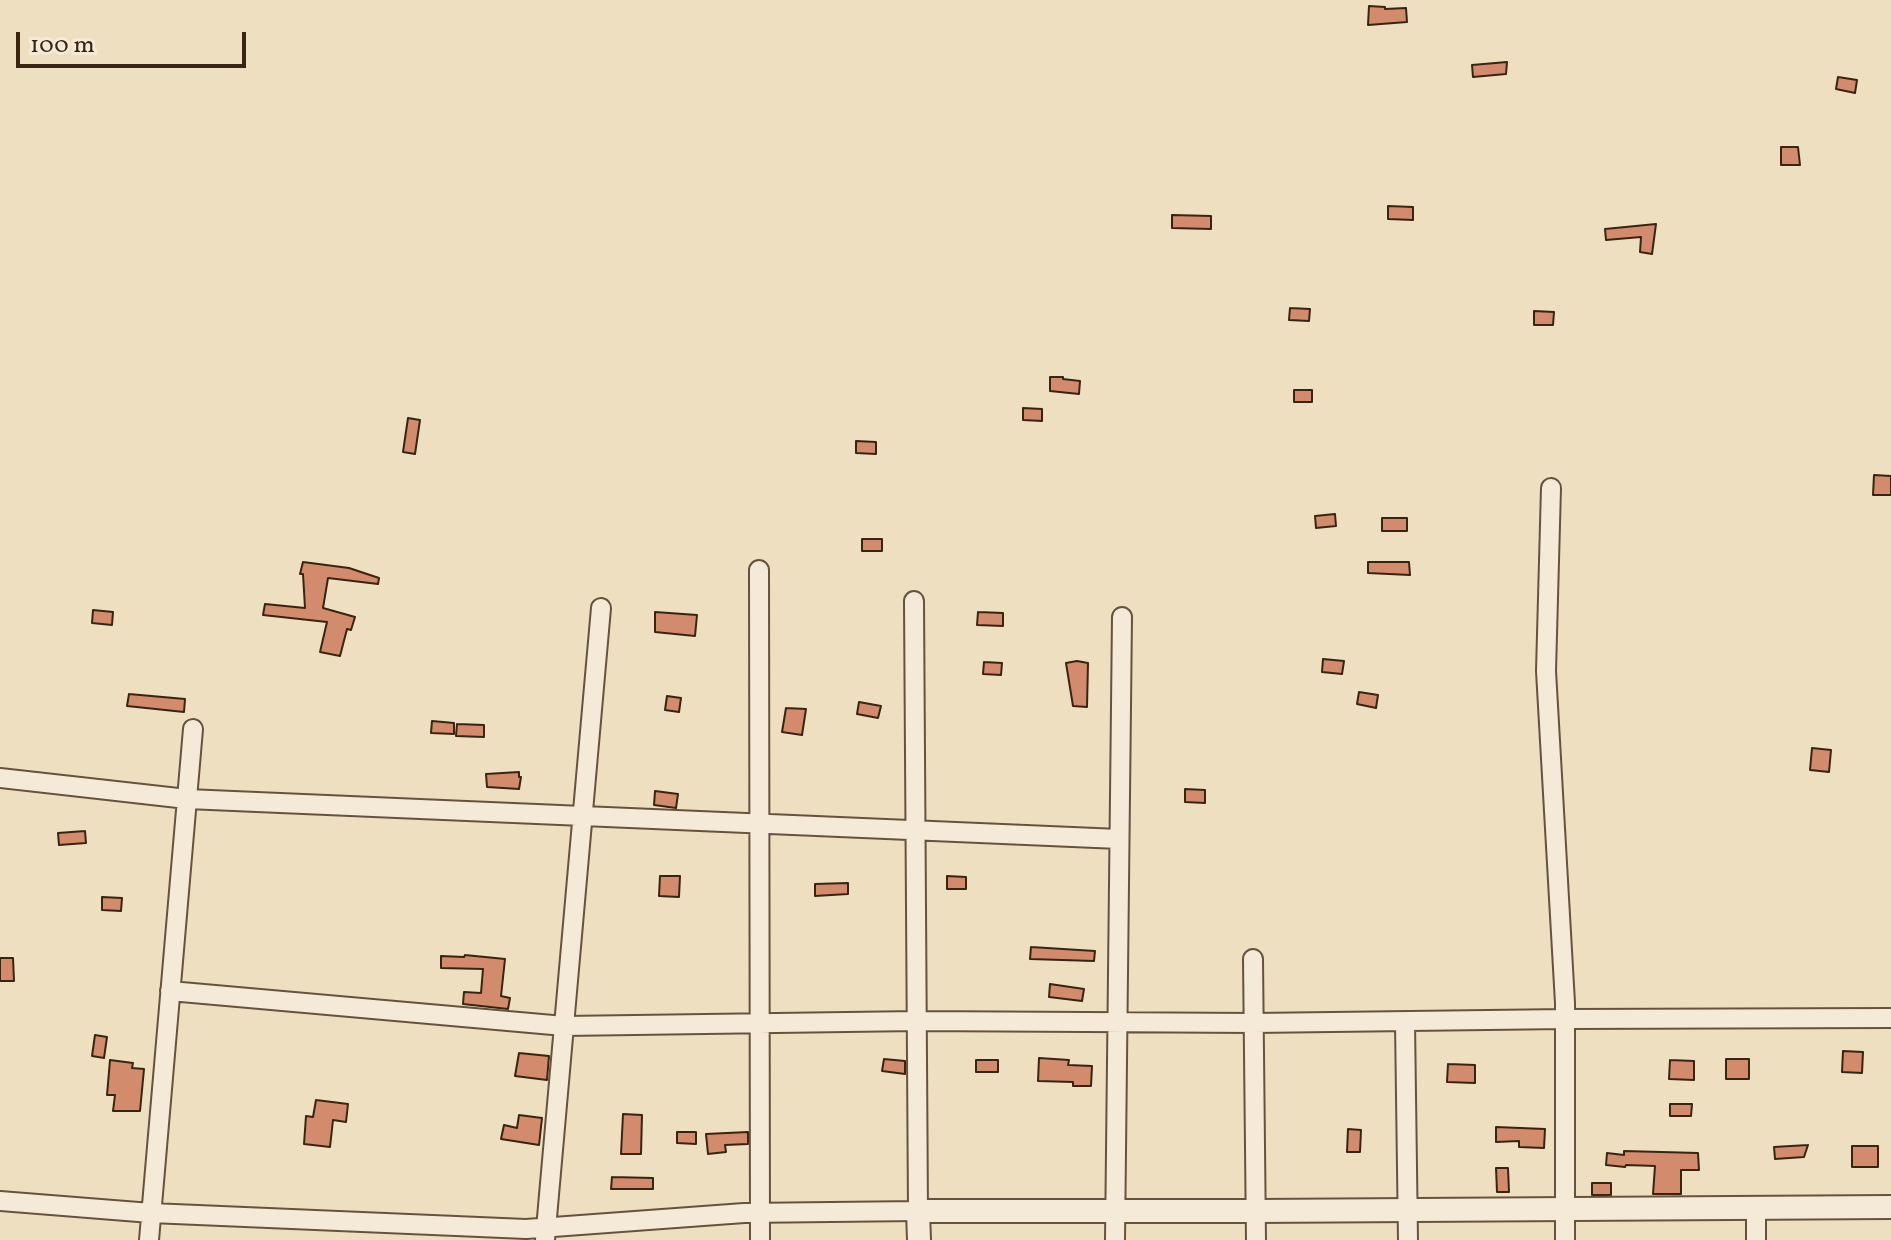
<!DOCTYPE html>
<style>
body{margin:0}
#map{position:relative;width:1891px;height:1240px;overflow:hidden;background:#efdfc1;font-family:Vollkorn,serif}
canvas{display:block}
.scale{position:absolute;left:16px;top:32px;width:230px;height:36px;box-sizing:border-box;border:4px solid #392412;border-top:0;padding-left:10px;font-size:24px;line-height:28px;white-space:nowrap;color:#392412;-webkit-text-stroke:6px #f5ead7;paint-order:stroke}
</style>
<div id="map">
<canvas width="1891" height="1240"></canvas>
<div class="scale">100 m</div>
</div>
<script>
const g = document.querySelector('canvas').getContext('2d');
g.lineJoin = 'round';
function fill(path, color) {
  g.fillStyle = color;
  g.fill(path, 'evenodd');
}
function toPath(rows) {
  const path = new Path2D();
  for (const r of rows) {
    path.moveTo(r[0], r[1]);
    for (let i = 2; i < r.length; i += 2) path.lineTo(r[i], r[i + 1]);
  }
  return path;
}
function trace(path, color, width, dash) {
  g.strokeStyle = color;
  g.lineWidth = width;
  g.lineCap = dash ? 'butt' : 'round';
  g.setLineDash(dash || []);
  g.stroke(path);
}
const building = toPath([
 [1369,6,1385,7,1385,9,1406,8,1407,22,1368,25,1369,6],
 [1507,62,1506,74,1473,77,1472,65,1507,62],
 [1838,77,1857,80,1855,93,1836,89,1838,77],
 [1781,147,1798,147,1800,165,1781,165,1781,147],
 [1388,206,1413,207,1413,220,1388,219,1388,206],
 [1172,215,1211,216,1211,229,1172,228,1172,215],
 [1656,224,1652,254,1640,252,1641,237,1606,240,1605,229,1656,224],
 [1290,308,1310,309,1309,321,1289,320,1290,308],
 [1534,311,1554,312,1553,325,1534,325,1534,311],
 [1050,377,1063,377,1063,379,1080,381,1079,394,1050,391,1050,377],
 [1294,390,1312,390,1312,402,1294,402,1294,390],
 [1023,408,1042,409,1042,421,1023,420,1023,408],
 [408,418,420,420,415,454,403,452,408,418],
 [856,441,876,442,876,454,856,453,856,441],
 [1874,475,1891,476,1891,495,1873,495,1874,475],
 [1335,514,1336,526,1316,528,1315,516,1335,514],
 [1382,518,1407,518,1407,531,1382,531,1382,518],
 [862,539,882,539,882,551,862,551,862,539],
 [303,562,349,568,379,578,378,584,328,578,323,608,355,617,351,630,347,629,340,656,320,652,327,622,263,615,265,604,305,608,303,574,300,574,303,562],
 [1368,562,1409,562,1410,575,1368,573,1368,562],
 [93,610,113,612,112,625,92,623,93,610],
 [655,612,697,615,695,636,655,632,655,612],
 [978,612,1003,613,1003,626,977,625,978,612],
 [1323,659,1344,661,1342,674,1322,672,1323,659],
 [1077,661,1088,663,1087,707,1073,706,1066,663,1077,661],
 [984,662,1002,663,1001,675,983,674,984,662],
 [1359,692,1378,695,1376,708,1357,704,1359,692],
 [129,694,185,699,184,712,127,706,129,694],
 [667,696,681,698,679,712,665,710,667,696],
 [859,702,881,706,878,718,857,714,859,702],
 [786,708,806,709,802,735,782,732,786,708],
 [432,721,454,723,454,734,431,733,432,721],
 [457,724,484,725,484,737,456,736,457,724],
 [1812,748,1831,750,1829,772,1810,770,1812,748],
 [519,772,519,777,521,777,519,789,487,787,486,774,519,772],
 [1185,789,1205,790,1205,803,1185,802,1185,789],
 [655,791,678,794,676,808,654,805,655,791],
 [85,831,86,843,59,845,58,833,85,831],
 [660,876,680,876,679,897,659,896,660,876],
 [947,876,966,877,966,889,947,889,947,876],
 [848,883,848,894,815,896,815,884,848,883],
 [102,897,122,898,121,911,102,910,102,897],
 [1031,947,1095,951,1094,961,1030,959,1031,947],
 [465,955,505,959,501,996,510,998,508,1009,463,1004,464,992,481,993,483,969,441,968,441,956,464,957,465,955],
 [0,958,13,958,14,981,0,981,0,958],
 [1050,984,1084,989,1082,1001,1049,997,1050,984],
 [95,1035,107,1037,104,1058,92,1056,95,1035],
 [1843,1051,1863,1052,1862,1073,1842,1072,1843,1051],
 [519,1053,549,1056,547,1080,515,1076,519,1053],
 [1039,1058,1069,1060,1068,1065,1092,1066,1091,1086,1073,1086,1073,1082,1038,1081,1039,1058],
 [884,1059,905,1061,905,1074,882,1071,884,1059],
 [1726,1059,1749,1059,1749,1079,1726,1079,1726,1059],
 [110,1060,133,1063,132,1068,144,1069,140,1111,113,1111,115,1095,107,1095,110,1060],
 [976,1060,998,1060,998,1072,976,1072,976,1060],
 [1670,1060,1694,1061,1694,1080,1669,1079,1670,1060],
 [1448,1064,1475,1065,1475,1083,1447,1082,1448,1064],
 [316,1100,348,1104,346,1122,333,1120,330,1147,304,1144,306,1116,313,1117,316,1100],
 [1670,1104,1692,1104,1691,1116,1670,1116,1670,1104],
 [623,1114,642,1115,641,1154,621,1154,623,1114],
 [519,1115,542,1118,539,1145,501,1139,504,1125,517,1128,519,1115],
 [1496,1127,1545,1129,1544,1148,1519,1147,1519,1141,1496,1142,1496,1127],
 [1348,1129,1361,1130,1360,1152,1347,1152,1348,1129],
 [677,1132,696,1132,696,1144,677,1143,677,1132],
 [748,1132,748,1144,725,1145,726,1152,708,1154,706,1134,748,1132],
 [1808,1145,1804,1157,1775,1159,1774,1147,1808,1145],
 [1852,1146,1878,1146,1878,1167,1852,1167,1852,1146],
 [1624,1151,1698,1153,1699,1170,1681,1170,1681,1194,1653,1194,1655,1166,1626,1165,1625,1167,1606,1165,1607,1153,1624,1155,1624,1151],
 [1496,1168,1508,1168,1509,1192,1497,1192,1496,1168],
 [612,1177,653,1178,653,1189,611,1189,612,1177],
 [1592,1183,1611,1183,1611,1195,1592,1195,1592,1183]
]);
const minor = toPath([
 [1551,488,1546,671,1565,1003,1565,1240],
 [759,570,760,1240],
 [0,778,187,799,1119,839],
 [1253,959,1256,1240],
 [170,991,564,1026,917,1021,1254,1023,1565,1019,1891,1018],
 [1405,1022,1408,1240],
 [0,1201,151,1213,526,1229,744,1213,918,1211,914,601],
 [1756,1208,1756,1240],
 [149,1240,193,729],
 [545,1240,601,608],
 [1115,1240,1122,617]
]);
const tertiary = toPath([
 [919,1240,918,1211,1256,1211,1891,1207]
]);
fill(building, '#d28c6d');
trace(building, '#392412', 2);
trace(minor, '#66533e', 22);
trace(tertiary, '#66533e', 26);
trace(minor, '#f5ead7', 18);
trace(tertiary, '#f5ead7', 22);
</script>
